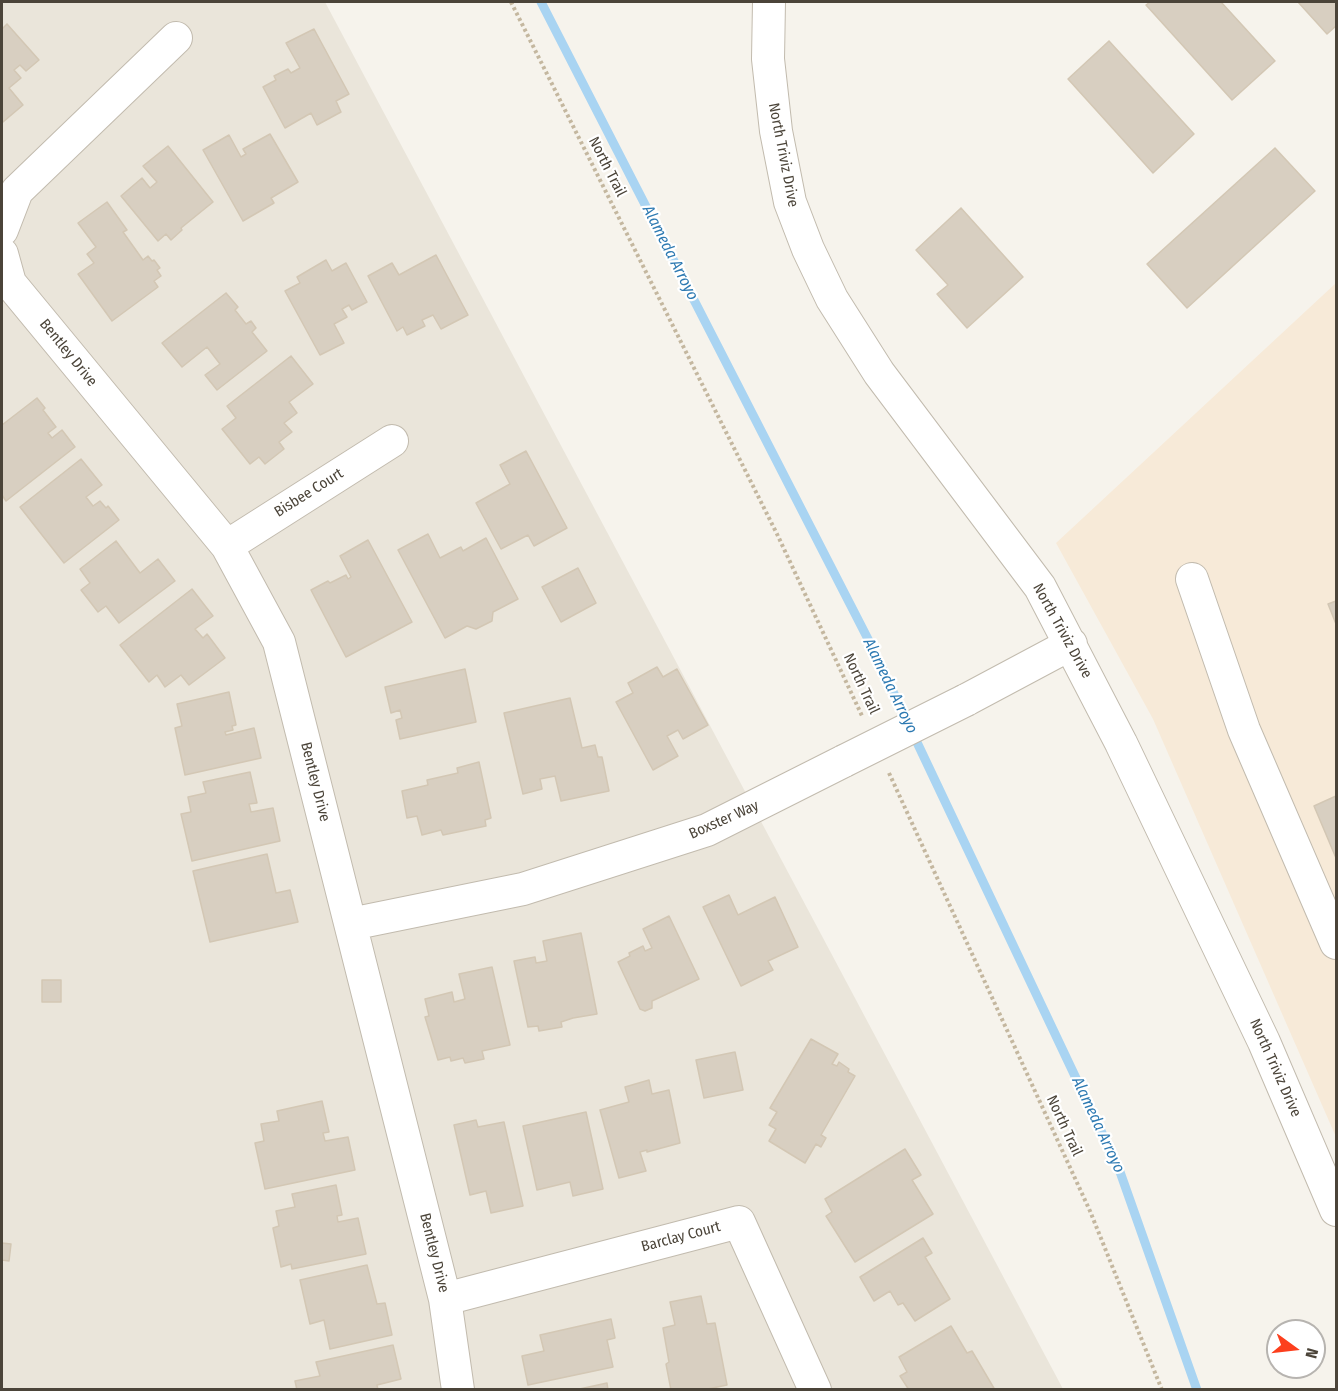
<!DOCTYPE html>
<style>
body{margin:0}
#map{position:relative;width:1338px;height:1391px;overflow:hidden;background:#f6f3ec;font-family:"Fira Sans Condensed",sans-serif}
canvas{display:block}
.frame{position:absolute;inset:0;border:3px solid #4b4439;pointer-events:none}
.north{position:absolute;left:1266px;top:1319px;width:60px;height:60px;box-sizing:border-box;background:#fff;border:2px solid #b7b4b0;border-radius:50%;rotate:105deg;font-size:16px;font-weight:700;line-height:24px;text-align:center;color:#4b4439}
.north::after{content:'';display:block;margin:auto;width:21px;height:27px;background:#fc3f1d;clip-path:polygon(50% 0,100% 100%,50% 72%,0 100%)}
</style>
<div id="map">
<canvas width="1338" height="1391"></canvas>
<div class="frame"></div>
<div class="north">N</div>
</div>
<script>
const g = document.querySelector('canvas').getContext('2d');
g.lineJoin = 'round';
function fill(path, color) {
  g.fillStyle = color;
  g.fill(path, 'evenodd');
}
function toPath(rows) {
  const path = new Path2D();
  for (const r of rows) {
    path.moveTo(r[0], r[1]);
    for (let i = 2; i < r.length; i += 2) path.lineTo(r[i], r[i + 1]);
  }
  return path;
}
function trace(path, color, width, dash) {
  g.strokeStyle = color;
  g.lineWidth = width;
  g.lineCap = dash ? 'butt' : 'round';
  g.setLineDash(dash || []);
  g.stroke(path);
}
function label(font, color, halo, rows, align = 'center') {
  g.font = font + ' "Fira Sans Condensed",sans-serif';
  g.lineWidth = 4.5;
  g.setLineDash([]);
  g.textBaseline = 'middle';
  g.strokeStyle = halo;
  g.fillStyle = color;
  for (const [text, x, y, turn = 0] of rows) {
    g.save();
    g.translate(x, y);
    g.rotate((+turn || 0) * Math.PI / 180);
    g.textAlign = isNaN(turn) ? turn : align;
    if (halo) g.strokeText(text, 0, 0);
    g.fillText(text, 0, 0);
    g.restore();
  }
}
const residential = toPath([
 [2,2,325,2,1063,1389,2,1390]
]);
const commercial = toPath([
 [1336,283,1336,1137,1153,719,1056,543]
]);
const stream = toPath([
 [541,2,869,641,1119,1169,1197,1390]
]);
const building = toPath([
 [1150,2,1221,2,1275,61,1232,100,1146,5,1150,2],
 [1298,2,1336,2,1336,26,1327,34,1298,2],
 [7,24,39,60,26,71,20,65,14,70,21,78,9,88,23,105,3,122,2,120,2,29,7,24],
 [314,29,349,94,336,101,341,112,317,125,311,113,285,128,263,87,276,80,274,76,288,69,291,73,300,68,286,43,314,29],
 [1109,41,1194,134,1153,173,1068,79,1109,41],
 [270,134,298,182,271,198,274,203,243,221,203,150,229,135,241,157,246,154,243,149,270,134],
 [168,146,213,202,181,228,182,230,171,240,166,234,158,241,121,196,142,178,150,188,157,182,143,166,168,146],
 [1275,148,1315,191,1187,308,1147,264,1275,148],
 [107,202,127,230,123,232,143,260,148,256,152,261,154,260,160,268,157,270,161,276,154,281,158,287,112,321,78,274,94,263,87,254,96,247,78,223,107,202],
 [961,208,1023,277,967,328,937,294,948,285,916,250,961,208],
 [436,255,468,315,441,329,433,315,422,320,425,326,407,335,403,327,397,331,368,276,392,263,399,275,436,255],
 [326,260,332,271,346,263,367,302,352,310,349,305,342,309,347,317,334,324,344,343,320,355,285,291,300,283,297,277,326,260],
 [226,293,238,307,235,310,246,324,251,321,256,328,252,332,267,351,217,390,205,375,220,364,207,347,182,367,162,343,226,293],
 [291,356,313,384,289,402,297,413,284,423,292,432,279,442,284,449,265,464,259,457,250,464,222,429,236,418,227,406,291,356],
 [37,398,45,408,43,410,56,427,48,433,52,438,62,430,75,447,6,501,2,495,2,425,37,398],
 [526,451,567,528,534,546,528,535,501,549,476,503,510,484,500,465,526,451],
 [81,459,102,485,86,497,93,506,100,501,106,508,108,506,119,520,64,563,20,507,81,459],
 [428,534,440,558,461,547,463,551,486,538,518,599,493,612,492,621,476,629,467,626,445,638,398,550,428,534],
 [368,540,412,622,346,657,311,590,328,581,330,583,346,575,348,579,351,577,340,556,368,540],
 [116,541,140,573,158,559,175,581,119,623,106,606,98,612,81,590,90,583,80,569,116,541],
 [578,568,596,603,561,622,542,587,578,568],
 [192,589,213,616,195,629,203,638,207,634,225,658,189,685,181,675,165,687,157,675,149,682,120,645,192,589],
 [1336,601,1336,624,1328,604,1336,601],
 [657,667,663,677,677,669,708,725,683,739,678,730,667,736,678,756,653,770,616,702,633,693,628,683,657,667],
 [465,669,476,722,400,739,396,720,402,718,400,710,391,713,385,687,465,669],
 [229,692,236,725,232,726,233,730,225,732,226,735,254,728,261,758,185,775,175,728,182,726,177,704,229,692],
 [570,698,582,748,595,745,598,757,602,757,609,791,561,801,555,776,540,779,542,789,523,794,504,713,570,698],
 [479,762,491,818,485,820,486,826,443,835,441,830,422,835,417,816,407,818,402,791,428,785,427,780,458,773,457,768,479,762],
 [250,772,257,803,249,804,251,812,273,808,280,841,192,861,181,814,191,812,188,797,206,793,203,782,250,772],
 [1336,796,1336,858,1314,806,1336,796],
 [267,854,276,893,290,890,298,922,210,942,193,871,267,854],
 [729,895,738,915,775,897,798,947,768,961,773,970,741,986,703,907,729,895],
 [669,916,699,979,652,1001,652,1008,645,1011,640,1009,618,962,630,956,629,953,643,946,645,951,652,948,643,929,669,916],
 [581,933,597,1014,573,1018,561,1022,562,1027,539,1031,538,1026,528,1027,514,961,535,957,536,963,547,961,543,941,581,933],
 [492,967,510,1045,482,1051,484,1059,465,1063,463,1058,451,1061,450,1057,438,1060,425,1017,429,1016,425,999,452,992,454,1002,465,999,459,974,492,967],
 [42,980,61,980,61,1002,42,1002,42,980],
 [811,1039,838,1054,832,1064,837,1066,839,1062,849,1069,848,1072,855,1076,821,1135,826,1138,821,1147,816,1144,805,1163,769,1141,776,1129,769,1125,777,1112,770,1108,811,1039],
 [735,1052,743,1090,704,1098,696,1060,735,1052],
 [649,1080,652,1094,669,1090,680,1143,647,1152,647,1150,640,1152,646,1171,619,1178,600,1110,629,1102,625,1087,649,1080],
 [322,1101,329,1132,323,1133,325,1141,348,1137,355,1170,265,1189,255,1143,264,1141,261,1124,279,1121,277,1111,322,1101],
 [586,1112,603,1189,573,1196,570,1182,537,1190,523,1126,586,1112],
 [476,1120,478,1127,504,1122,523,1206,491,1213,486,1191,470,1195,454,1125,476,1120],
 [905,1149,921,1175,912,1180,933,1214,855,1262,826,1216,832,1212,825,1199,905,1149],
 [336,1185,342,1215,337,1216,338,1222,358,1218,366,1254,292,1269,291,1264,281,1267,273,1228,279,1226,276,1211,295,1207,292,1194,336,1185],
 [923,1238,932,1253,925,1257,950,1299,915,1321,903,1303,898,1305,890,1291,874,1301,860,1277,923,1238],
 [2,1243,11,1244,9,1261,2,1260,2,1243],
 [367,1265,377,1304,385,1303,392,1335,330,1349,324,1320,310,1324,300,1280,367,1265],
 [701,1296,707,1324,715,1323,727,1385,703,1390,671,1390,666,1364,669,1362,663,1328,675,1325,670,1302,701,1296],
 [611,1319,615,1338,607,1340,613,1367,528,1385,522,1356,544,1351,540,1335,611,1319],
 [951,1326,967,1353,972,1351,995,1390,909,1390,900,1376,907,1372,899,1357,951,1326],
 [393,1345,401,1379,377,1385,378,1390,297,1390,295,1381,320,1376,316,1362,393,1345],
 [607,1383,608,1390,575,1390,607,1383]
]);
const path = toPath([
 [511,2,777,534,863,718],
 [889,773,1090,1211,1162,1390]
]);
const minor = toPath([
 [769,2,768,59,776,131,790,202,808,249,832,299,879,373,1040,587,1121,743,1264,1042,1336,1210],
 [2,230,17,191,176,38],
 [2,254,10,283,227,546,279,642,445,1299,458,1390],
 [227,546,392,441],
 [1192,579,1244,730,1336,943],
 [966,700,1071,644],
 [351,924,523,889,707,830,844,761],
 [445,1299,739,1222,815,1390]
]);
const minorBridge = toPath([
 [844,761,966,700]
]);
const streetNames = [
 ["North Triviz Drive",783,155,79],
 ["North Trail",607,167,63],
 ["Bentley Drive",68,353,51],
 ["Bisbee Court",309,493,-32],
 ["North Triviz Drive",1062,631,61],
 ["North Trail",861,684,65],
 ["Bentley Drive",315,782,76],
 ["Boxster Way",724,820,-24],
 ["North Triviz Drive",1275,1068,66],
 ["North Trail",1064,1126,65],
 ["Barclay Court",681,1237,-15],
 ["Bentley Drive",434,1253,76]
];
const waterNames = [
 ["Alameda Arroyo",670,253,63],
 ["Alameda Arroyo",890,686,64],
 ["Alameda Arroyo",1098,1125,65]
];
fill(residential, '#eae5da');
fill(commercial, '#f7ead8');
trace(stream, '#a9d4f2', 9);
fill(building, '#d8cfc1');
trace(building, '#d3c7b4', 1.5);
trace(minor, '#c2bbae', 34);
trace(path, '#c4b79f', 4, [3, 3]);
trace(minor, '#fff', 32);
trace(minorBridge, '#c2bbae', 34, []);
trace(minorBridge, '#fff', 32);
label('15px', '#4b4439', '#fff', streetNames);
label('italic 16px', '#2e7ab2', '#fff', waterNames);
</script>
